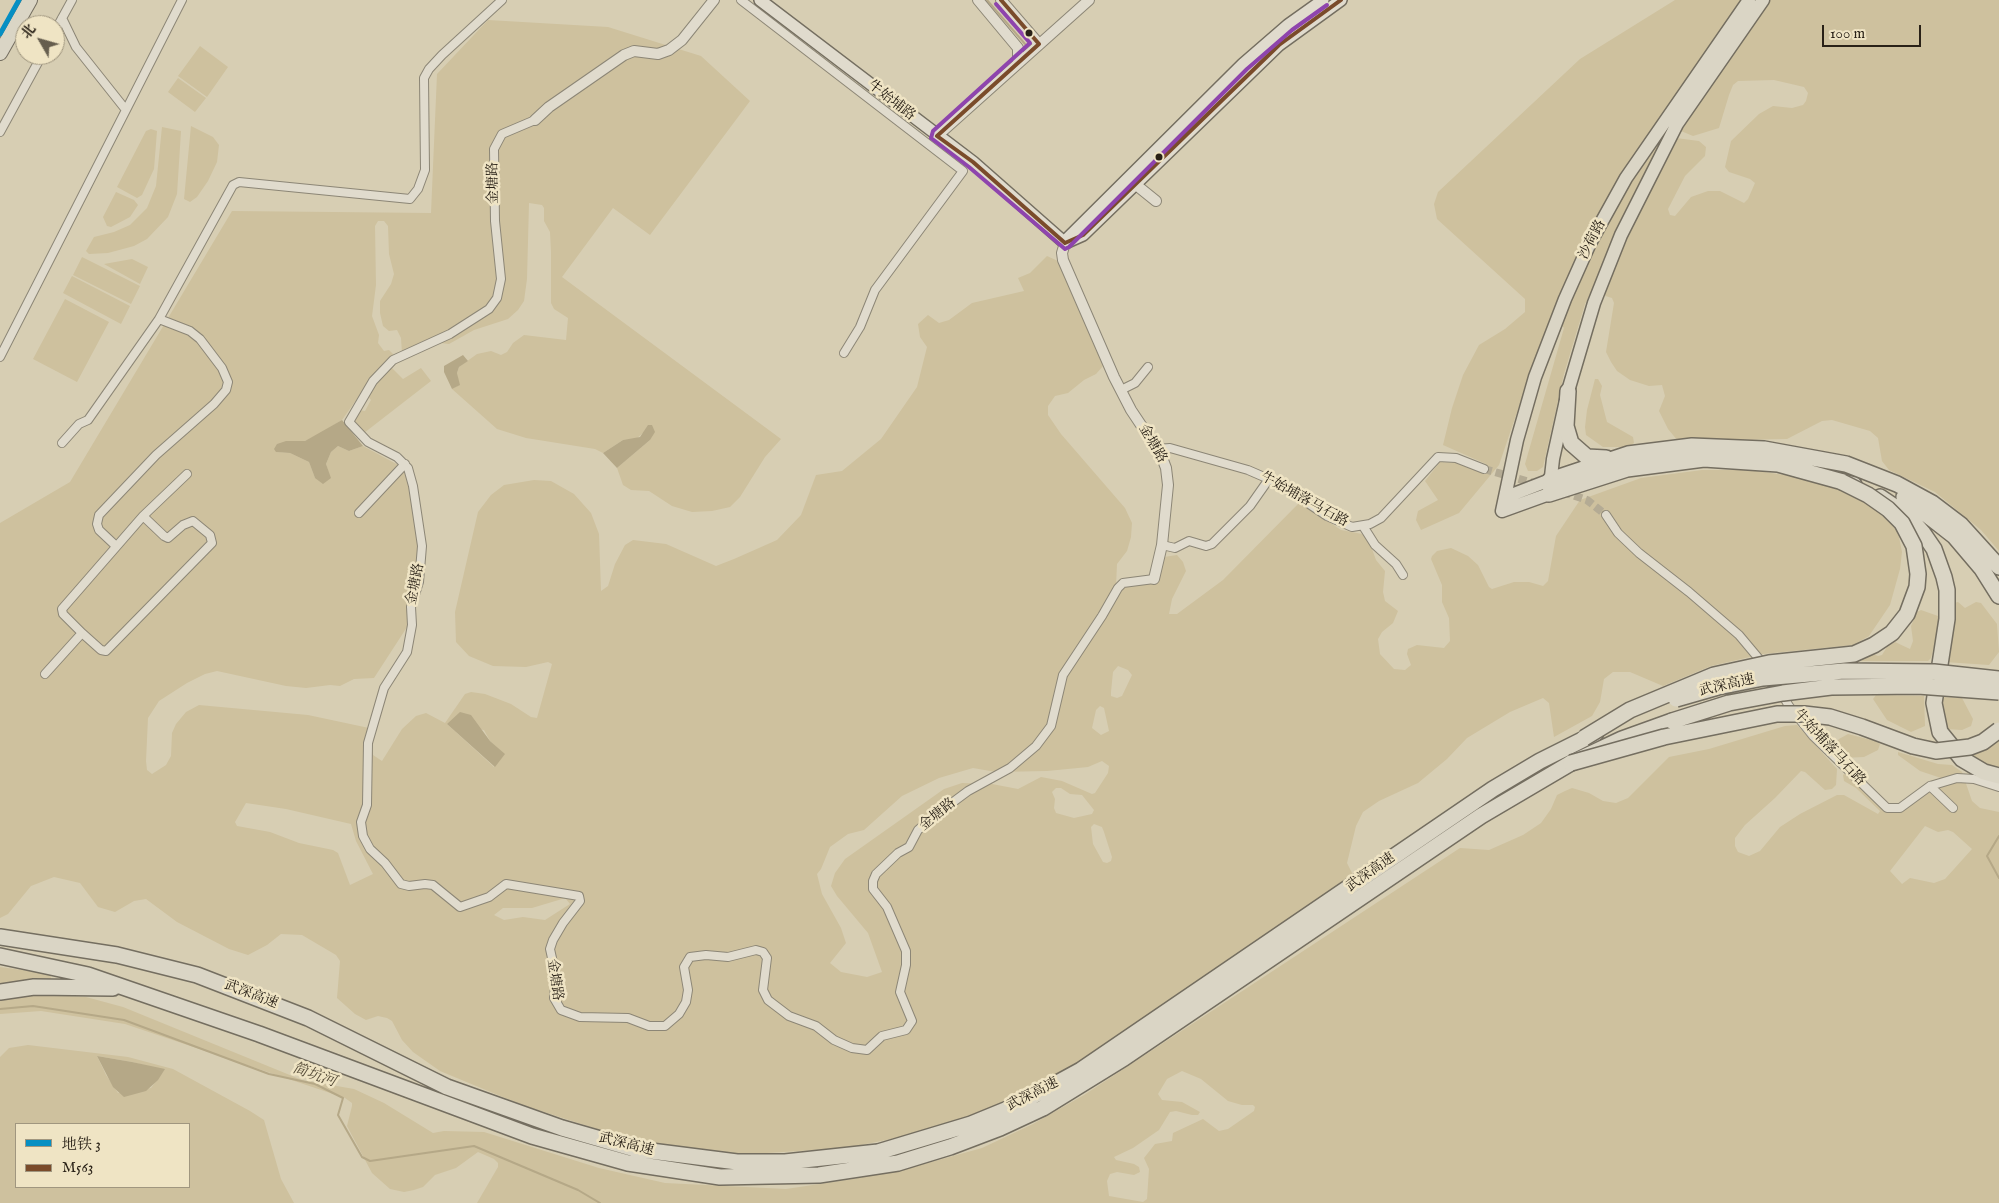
<!DOCTYPE html>
<meta charset="utf-8">
<style>
body{margin:0}
#map{position:relative;width:1999px;height:1203px;overflow:hidden;background:#d7ceb3;font-family:"IM FELL English","Noto Serif SC",serif}
canvas{display:block}
.legend{position:absolute;left:15px;top:1123px;width:175px;height:65px;box-sizing:border-box;background:#efe4c4;border:1px solid #a0967f;margin:0;padding:6px 9px;list-style:none;font-size:15px;color:#292117}
.legend li{display:flex;align-items:center;gap:10px;height:25px}
.legend b{width:25px;border:1px solid #a0967f}
.north{position:absolute;left:15px;top:15px;width:50px;height:50px;box-sizing:border-box;background:#efe4c4;border:1px solid #a0967f;border-radius:50%;rotate:308deg;font-size:14px;font-weight:700;line-height:20px;text-align:center;color:#292117}
.north::after{content:'';display:block;margin:auto;width:18px;height:22px;background:#665e4e;clip-path:polygon(50% 0,100% 100%,50% 72%,0 100%)}
.scale{position:absolute;left:1822px;top:25px;width:99px;height:22px;box-sizing:border-box;border:2px solid #292117;border-top:0;padding-left:6px;font-size:15px;line-height:18px;white-space:nowrap;color:#292117;-webkit-text-stroke:4px #efe4c4;paint-order:stroke}
</style>
<div id="map">
<canvas width="1999" height="1203"></canvas>
<ul class="legend">
<li><b style="height:6px;background:#068fc3"></b>地铁 3</li>
<li><b style="height:6px;background:#7a4b2a"></b>M563</li>
</ul>
<div class="north">北</div>
<div class="scale">100 m</div>
</div>
<script>
const g = document.querySelector('canvas').getContext('2d');
g.lineJoin = 'round';
function fill(path, color) {
  g.fillStyle = color;
  g.fill(path, 'evenodd');
}
function toPath(rows) {
  const path = new Path2D();
  for (const r of rows) {
    path.moveTo(r[0], r[1]);
    for (let i = 2; i < r.length; i += 2) path.lineTo(r[i], r[i + 1]);
  }
  return path;
}
function trace(path, color, width, dash) {
  g.strokeStyle = color;
  g.lineWidth = width;
  g.lineCap = dash ? 'butt' : 'round';
  g.setLineDash(dash || []);
  g.stroke(path);
}
function label(font, color, halo, rows, align = 'center') {
  g.font = font + ' "IM FELL English","Noto Serif SC",serif';
  g.lineWidth = 5;
  g.setLineDash([]);
  g.textBaseline = 'middle';
  g.strokeStyle = halo;
  g.fillStyle = color;
  for (const [text, x, y, turn = 0] of rows) {
    g.save();
    g.translate(x, y);
    g.rotate((+turn || 0) * Math.PI / 180);
    g.textAlign = isNaN(turn) ? turn : align;
    if (halo) g.strokeText(text, 0, 0);
    g.fillText(text, 0, 0);
    g.restore();
  }
}
const green = toPath([
 [1675,0,1999,0,1999,551,1981,530,1935,492,1889,470,1882,461,1878,438,1870,431,1832,420,1822,421,1787,439,1678,441,1668,429,1659,411,1665,396,1662,385,1649,386,1630,380,1617,371,1611,362,1606,352,1614,303,1612,298,1596,293,1589,296,1585,304,1564,374,1543,467,1537,471,1528,471,1525,464,1564,328,1559,322,1551,323,1542,339,1499,465,1459,513,1421,530,1416,520,1418,511,1438,500,1425,481,1440,462,1457,463,1483,473,1486,464,1443,445,1452,408,1463,375,1479,345,1505,329,1525,312,1525,299,1437,219,1434,204,1438,192,1580,59],
 [1774,80,1804,87,1808,93,1806,101,1803,105,1792,108,1773,106,1759,114,1731,141,1725,167,1729,172,1750,179,1755,183,1748,199,1744,203,1720,191,1708,191,1691,197,1675,216,1670,215,1668,209,1685,176,1705,156,1706,147,1699,141,1676,138,1681,131,1693,136,1719,128,1729,95,1733,85,1738,81],
 [488,20,608,27,701,56,750,101,650,235,613,208,562,277,781,439,765,457,740,497,730,507,712,511,692,512,672,506,649,491,631,490,623,485,617,468,650,440,643,433,636,439,623,440,603,453,595,449,526,438,497,429,452,389,459,385,457,373,459,367,477,354,491,351,501,355,507,352,513,343,524,335,566,340,568,318,554,309,551,303,551,252,550,232,544,221,544,208,542,205,529,203,527,279,524,301,518,310,508,319,474,330,449,344,425,341,402,353,401,338,397,330,389,331,383,326,380,313,380,301,391,284,394,274,389,254,388,226,384,221,378,221,375,226,376,285,372,316,379,335,378,343,384,351,389,350,395,356,378,369,342,420,318,435,305,441,297,441,276,452,290,453,309,462,315,478,330,478,326,464,331,452,338,446,349,451,363,446,402,467,411,483,417,484,425,545,414,623,409,624,374,678,354,679,340,686,330,685,306,688,286,686,217,671,205,674,187,683,159,701,148,718,146,761,147,770,152,774,166,765,171,756,172,733,176,724,186,712,199,705,308,715,369,728,373,755,382,761,402,729,416,716,426,713,445,723,465,694,471,692,485,694,511,704,531,717,537,718,552,664,548,662,526,667,493,666,469,656,456,642,455,612,478,512,491,495,504,485,534,480,551,481,574,494,591,513,599,534,601,591,608,586,615,564,625,545,633,540,666,544,716,566,734,559,777,540,801,515,816,475,842,471,881,439,917,387,927,347,920,337,918,324,928,315,939,323,949,320,972,303,1024,291,1018,278,1030,273,1047,256,1058,261,1103,366,1096,374,1084,380,1068,393,1055,396,1048,406,1048,415,1061,434,1125,508,1132,523,1131,537,1127,551,1117,564,1116,586,1153,583,1164,557,1177,555,1183,562,1186,571,1172,599,1169,614,1177,614,1223,580,1300,502,1341,530,1362,534,1368,538,1376,560,1385,571,1383,592,1385,601,1398,611,1393,623,1382,632,1378,639,1380,654,1394,669,1405,670,1411,665,1407,654,1408,649,1417,645,1444,648,1450,641,1449,618,1442,602,1442,585,1431,559,1432,556,1437,551,1451,548,1468,556,1478,565,1489,587,1492,589,1514,582,1529,582,1543,586,1548,581,1556,536,1580,500,1641,478,1702,470,1751,470,1798,477,1843,487,1861,496,1892,521,1899,537,1902,552,1900,569,1890,605,1869,636,1853,645,1763,654,1711,666,1663,686,1630,672,1613,672,1604,679,1600,702,1592,716,1554,737,1549,703,1543,698,1510,712,1467,738,1447,759,1418,783,1379,801,1363,812,1356,826,1347,863,1352,873,1350,878,1283,926,1064,1072,994,1110,911,1135,846,1148,735,1155,677,1149,619,1136,522,1105,440,1071,413,1052,402,1040,392,1021,387,1018,378,1016,366,1020,355,1014,337,998,340,961,336,955,302,935,281,934,267,945,248,955,229,949,177,922,146,899,134,901,115,912,98,907,80,883,54,877,31,886,8,914,0,918,0,523,70,482,232,211,431,213,437,74],
 [1118,666,1128,670,1132,675,1122,696,1117,698,1111,696,1111,692,1113,672],
 [1100,706,1104,708,1109,731,1101,735,1092,728,1096,710],
 [447,724,484,730,490,741,504,754,494,767],
 [1102,761,1109,766,1108,773,1095,793,1092,794,1062,781,1041,777,1018,789,992,784,962,783,944,789,845,859,835,873,831,886,837,896,868,933,882,972,867,977,841,972,830,963,846,943,841,928,822,894,817,874,821,869,830,847,848,834,864,830,902,796,939,778,973,768,996,772,1047,771,1088,767],
 [1056,788,1061,788,1070,794,1082,795,1094,810,1092,814,1074,818,1056,813,1054,808,1055,799,1052,792],
 [246,803,286,809,351,824,356,841,373,874,350,885,338,853,333,850,299,843,270,832,237,826,235,822],
 [1094,824,1102,827,1104,832,1112,857,1111,861,1107,863,1103,862,1093,844,1091,827],
 [562,899,566,899,570,904,545,920,523,917,504,920,494,915,503,908,532,908],
 [200,46,228,67,207,97,178,76],
 [178,78,206,98,195,112,168,92],
 [191,126,213,137,219,145,217,162,208,181,197,197,190,202,184,199],
 [162,127,181,131,177,194,168,217,147,239,134,246,108,253,89,254,86,251,94,237,114,232,130,225,147,208,156,186],
 [151,129,157,131,154,169,142,195,137,198,117,187,146,131],
 [116,192,134,200,138,205,130,217,111,227,107,226,103,217],
 [82,257,140,286,131,304,73,275],
 [132,259,148,267,140,284,104,264],
 [72,276,130,306,121,324,63,293],
 [65,299,109,322,77,382,33,359],
 [390,366,403,379,421,368,431,381,364,433,355,423,355,415,359,410,365,411,371,400,368,396,373,386],
 [1595,379,1598,379,1602,386,1600,395,1607,422,1633,437,1634,443,1628,447,1603,447,1586,435,1585,427,1587,410],
 [1958,602,1965,608,1976,602,1981,603,1997,624,1999,652,1989,665,1945,662,1954,603],
 [1921,610,1938,616,1939,626,1931,658,1928,661,1862,661,1862,658,1870,653,1878,656,1882,655,1887,647,1895,642,1910,649,1913,641,1911,626,1917,612],
 [1876,695,1924,696,1925,726,1911,732,1887,720,1873,699],
 [1939,697,1962,698,1973,719,1971,726,1962,730,1946,729],
 [1797,725,1837,769,1836,785,1832,789,1825,790,1805,772,1801,771,1775,798,1745,825,1735,838,1735,846,1738,852,1749,856,1760,851,1780,827,1800,814,1837,795,1844,795,1878,814,1880,811,1856,788,1844,781,1843,775,1846,773,1869,785,1891,812,1901,810,1913,800,1939,787,1944,779,1920,771,1898,755,1898,752,1938,764,1952,765,1962,772,1972,801,1980,808,1999,812,1999,1203,477,1203,498,1167,498,1163,494,1159,478,1152,456,1168,435,1175,423,1187,414,1190,404,1192,390,1189,372,1173,347,1126,352,1106,352,1103,345,1098,125,1024,41,1011,0,1014,0,967,51,974,50,995,86,997,123,1007,302,1080,354,1089,384,1103,433,1133,444,1131,484,1132,599,1168,665,1183,786,1189,853,1179,917,1166,982,1148,1033,1124,1084,1095,1460,848,1489,850,1523,835,1541,823,1551,809,1557,795,1565,791,1572,788,1589,793,1603,801,1616,803,1628,798,1669,757,1709,749,1785,726],
 [1925,826,1938,832,1948,830,1953,832,1972,849,1945,879,1934,883,1910,878,1902,884,1890,871],
 [1182,1071,1201,1079,1228,1101,1242,1105,1253,1105,1255,1107,1254,1111,1228,1129,1219,1131,1203,1119,1173,1133,1172,1141,1155,1144,1144,1158,1149,1169,1147,1199,1143,1202,1109,1196,1107,1181,1110,1174,1117,1172,1134,1175,1140,1172,1139,1167,1134,1164,1116,1160,1114,1157,1133,1148,1159,1130,1170,1112,1176,1111,1192,1115,1198,1115,1200,1112,1182,1102,1162,1100,1158,1094,1167,1079],
 [1848,734,1875,741,1880,744,1878,750,1864,757,1843,758,1834,750,1834,745,1839,739],
 [1999,738,1999,770,1969,757,1969,754],
 [28,1045,128,1057,173,1069,250,1111,264,1120,281,1179,294,1203,0,1203,0,1057,9,1048],
 [97,1056,132,1062,164,1070,151,1088,118,1093,106,1075],
 [16,1124,189,1124,189,1187,16,1187]
]);
const water = toPath([
 [463,355,468,361,459,367,457,373,460,385,452,389,444,372,444,366],
 [342,420,363,446,349,451,338,446,331,452,326,464,331,478,323,484,315,478,309,462,290,453,276,452,274,449,277,444,286,441,305,441],
 [648,425,652,425,655,432,650,440,617,468,603,453,623,440,640,437],
 [460,712,471,715,490,741,505,754,495,767,447,724],
 [97,1056,132,1062,165,1069,158,1080,146,1091,124,1097,113,1087]
]);
const stream = toPath([
 [987,0,1025,44],
 [1999,836,1987,856,1999,878],
 [0,1009,33,1006,124,1020,269,1074,315,1084,343,1098,338,1115,362,1157,370,1161,474,1146,578,1190,600,1203]
]);
const minorTunnel = toPath([
 [1484,469,1537,484],
 [1563,492,1587,500,1606,515]
]);
const minor = toPath([
 [741,0,963,171,875,290,860,327,844,353],
 [55,31,72,0],
 [126,110,182,0],
 [535,120,502,134,494,149,495,221,501,279,497,298,489,309,450,334,393,360,373,381,349,422,368,442,397,457,408,468,413,486,422,546,419,582,411,607,412,625,407,652,384,688,368,743,367,805,361,822,363,836,370,849,385,863,401,884,409,886,425,884,433,885,460,907,489,897,506,884,579,896,580,901,563,923,553,940,550,949,556,976,554,998,561,1010,580,1017,628,1018,649,1026,665,1026,679,1014,686,1002,688,990,684,967,690,957,706,955,728,957,756,950,763,952,767,958,763,990,768,1000,789,1016,816,1026,834,1040,852,1048,867,1050,882,1036,906,1030,912,1021,900,992,906,965,906,951,887,907,873,889,873,881,876,874,898,853,909,847,918,830,933,817,968,791,1010,768,1036,746,1051,726,1063,675,1102,616,1118,588,1123,583,1154,579],
 [0,132,42,55],
 [0,357,126,110,76,47,62,18],
 [1121,390,1135,383,1148,367],
 [62,443,79,424,88,420,159,319],
 [1156,449,1170,448,1248,470,1278,483,1327,516,1352,527,1370,524,1381,518,1438,457,1456,458,1484,469],
 [359,513,405,464],
 [1606,515,1618,533,1639,553,1689,592,1739,635,1765,666],
 [143,516,187,474],
 [1363,526,1375,545,1396,564,1403,575],
 [1162,545,1175,548,1189,541,1206,546,1212,544,1250,506,1269,479],
 [116,546,99,530,97,524,99,515,156,455,214,404,226,390,228,382,222,368,200,339,190,331,159,319,233,185,239,182,410,199,418,189,425,170,424,78,429,69,442,55,502,0],
 [45,674,82,633,101,650,106,651,212,543,210,535,193,521,183,525,168,538,164,536,143,516,62,609,63,614,82,633],
 [1771,676,1789,706,1813,736,1887,808,1900,808,1930,786,1957,778,1974,779,1999,787],
 [1930,786,1953,808]
]);
const tertiary = toPath([
 [978,0,1018,48,1018,62],
 [1001,0,1039,44],
 [535,120,549,107,624,55,634,51,658,54,669,50,682,40,714,0],
 [937,136,1089,0],
 [1130,180,1156,201],
 [1065,243,1062,253,1063,260,1114,377,1131,410,1161,455,1166,468,1168,485,1162,545,1154,579]
]);
const secondary = toPath([
 [760,0,973,162,1065,243],
 [1067,239,1243,64,1288,25,1323,0],
 [1065,243,1083,235,1279,45,1341,0]
]);
const primary = toPath([
 [1506,497,1550,480],
 [1502,511,1549,494,1553,459,1568,391,1594,303,1621,235,1677,124,1763,0],
 [1502,511,1517,440,1535,377,1565,299,1590,243,1626,178,1749,0]
]);
const trunk = toPath([
 [0,53,30,0]
]);
const motorway = toPath([
 [1568,391,1566,426,1571,443,1587,457,1606,458],
 [1550,480,1628,454,1692,446,1764,449,1846,464,1897,484,1932,503,1961,525,1999,567],
 [1549,494,1627,469,1704,459,1778,464,1854,485],
 [1880,497,1907,515,1923,533,1934,549,1944,577,1947,590,1947,619,1934,703,1940,732,1962,759,1984,772,1999,776],
 [1904,497,1954,536,1982,569,1999,596],
 [0,937,117,955,197,975,308,1018,447,1087,562,1128,635,1149,737,1162,785,1162,878,1152,971,1124,1015,1106,1081,1070,1493,789,1540,761,1596,733],
 [0,956,88,975,259,1034,532,1136,628,1163,720,1177,819,1175,898,1163,950,1147,1000,1128,1043,1108,1124,1058,1481,816,1571,763,1622,739,1672,721],
 [0,992,34,987,113,988]
]);
const motorwayBridge = toPath([
 [1676,699,1718,687,1763,678,1844,671,1934,672,1999,679],
 [1672,721,1729,703,1783,693,1831,687,1918,686,1999,692],
 [1584,738,1630,710,1714,675,1769,663,1854,654,1874,645,1892,633,1907,614,1917,587,1918,574,1914,546,1902,523,1888,509,1868,495,1842,482],
 [1571,763,1664,737,1777,714,1804,714,1830,717,1862,727,1913,746,1936,751,1970,747,1983,742,1999,730]
]);
const bus1 = toPath([
 [1001,0,1039,44,937,136,973,162,1065,243,1083,235,1279,45,1341,0]
]);
const bus2 = toPath([
 [996,4,1030,43,933,131,931,138,969,167,1065,249,1069,247,1247,69,1292,30,1327,5]
]);
const metro1 = toPath([
 [0,34,19,0]
]);
const markers = [
 [1029,33,4.5,"#292117"],
 [1159,157,4.5,"#292117"]
];
const streetNames = [
 ["牛始埔路",891,101,38],
 ["金塘路",494,183,-91],
 ["沙荷路",1593,240,-63],
 ["金塘路",1152,444,60],
 ["牛始埔落马石路",1304,500,29],
 ["金塘路",416,584,-79],
 ["武深高速",1727,686,-13],
 ["牛始埔落马石路",1829,748,47],
 ["金塘路",938,815,-39],
 ["武深高速",1371,873,-35],
 ["金塘路",554,980,82],
 ["武深高速",251,995,21],
 ["武深高速",1033,1095,-27],
 ["武深高速",626,1145,14]
];
const waterNames = [
 ["简坑河",314,1076,19]
];
fill(green, '#cec19e');
fill(water, '#b5a887');
trace(stream, '#b5a887', 2);
trace(minorTunnel, '#b4ab94', 8, [8, 4]);
trace(minor, '#8c8676', 10);
trace(tertiary, '#8c8676', 12);
trace(secondary, '#746e60', 14);
trace(primary, '#746e60', 15);
trace(trunk, '#746e60', 16);
trace(motorway, '#746e60', 18);
trace(minor, '#e0dbcd', 8);
trace(tertiary, '#e0dbcd', 10);
trace(secondary, '#e0dbcd', 11);
trace(primary, '#dad5c5', 12);
trace(trunk, '#dad5c5', 14);
trace(motorway, '#dad5c5', 15);
trace(motorwayBridge, '#746e60', 18, []);
trace(motorwayBridge, '#dad5c5', 15);
trace(bus1, '#7a4b2a', 4);
trace(bus2, '#8e44ad', 4);
trace(metro1, '#068fc3', 5);
for (const [x, y, r, color] of markers) {
  const dot = new Path2D();
  dot.arc(x, y, r, 0, 2 * Math.PI);
  g.fillStyle = color;
  g.fill(dot);
  trace(dot, '#efe4c4', 2);
}
label('14px', '#292117', '#efe4c4', streetNames);
label('italic 15px', '#554b38', '#efe4c4', waterNames);
</script>
